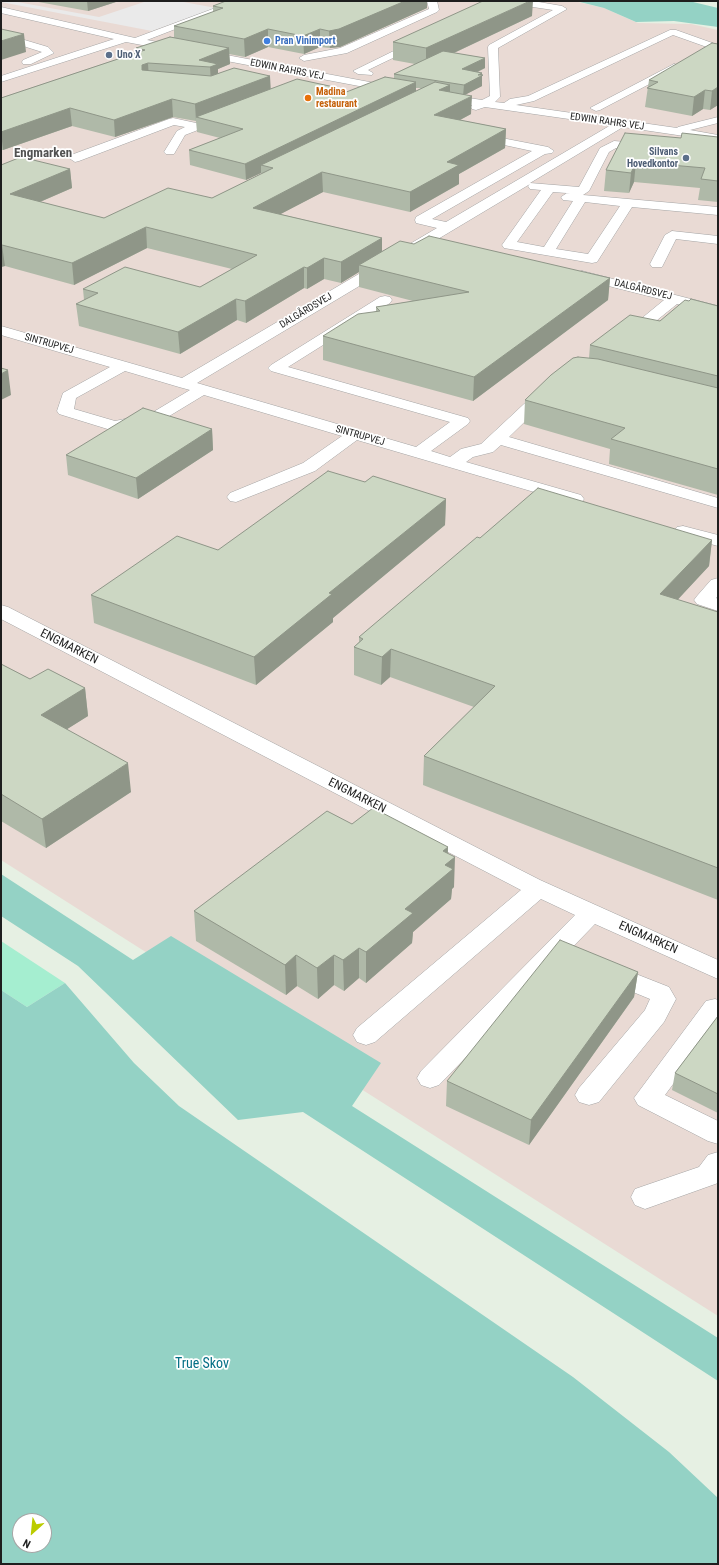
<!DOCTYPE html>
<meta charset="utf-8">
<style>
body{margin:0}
#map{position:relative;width:719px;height:1565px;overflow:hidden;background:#e6f0e3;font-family:"Roboto Condensed",sans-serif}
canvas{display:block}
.frame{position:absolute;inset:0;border:2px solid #1e1e1e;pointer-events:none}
.north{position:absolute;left:12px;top:1513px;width:40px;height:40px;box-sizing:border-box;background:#fff;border:1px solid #a5a5a5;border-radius:50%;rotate:207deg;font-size:11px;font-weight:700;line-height:16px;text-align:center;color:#1e1e1e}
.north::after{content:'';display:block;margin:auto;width:14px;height:18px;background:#bc0;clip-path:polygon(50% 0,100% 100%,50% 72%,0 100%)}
</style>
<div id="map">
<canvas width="719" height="1565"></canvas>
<div class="frame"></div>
<div class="north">N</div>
</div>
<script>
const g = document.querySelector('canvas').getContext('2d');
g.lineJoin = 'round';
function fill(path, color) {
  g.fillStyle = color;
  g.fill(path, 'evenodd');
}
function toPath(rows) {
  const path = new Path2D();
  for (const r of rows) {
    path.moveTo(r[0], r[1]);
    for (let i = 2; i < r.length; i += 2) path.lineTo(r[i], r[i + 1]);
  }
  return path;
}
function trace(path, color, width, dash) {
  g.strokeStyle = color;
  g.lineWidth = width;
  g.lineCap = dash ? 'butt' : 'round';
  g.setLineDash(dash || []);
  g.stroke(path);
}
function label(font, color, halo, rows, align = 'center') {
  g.font = font + ' "Roboto Condensed",sans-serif';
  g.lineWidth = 3.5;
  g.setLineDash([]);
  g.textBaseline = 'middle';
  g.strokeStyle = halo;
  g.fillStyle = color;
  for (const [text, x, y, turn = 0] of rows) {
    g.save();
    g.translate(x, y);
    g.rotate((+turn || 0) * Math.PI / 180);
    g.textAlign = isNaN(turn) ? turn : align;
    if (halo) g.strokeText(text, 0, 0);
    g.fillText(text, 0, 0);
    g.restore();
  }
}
const industrial = toPath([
 [1,1,574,1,604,8,638,23,691,24,718,30,718,1316,1,860]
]);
const grass = toPath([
 [1,941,65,983,27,1007,1,990]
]);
const forest = toPath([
 [576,1,689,1,718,8,718,27,674,21,636,22,604,8],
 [1,874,133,960,171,936,381,1063,352,1106,718,1338,718,1381,303,1112,238,1120,78,966,1,916],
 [65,983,134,1063,179,1106,573,1377,669,1452,718,1498,718,1564,1,1564,1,990,27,1007],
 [20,1521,44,1521,44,1545,20,1545]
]);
const parking = toPath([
 [1,1,12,1,99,17,147,1,178,1,216,8,152,31,1,2]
]);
const minor = toPath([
 [234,1,248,1,147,40,396,87,401,90,396,93,126,42,1,82,1,76,114,39,1,13,1,7,135,38,234,1],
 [427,1,437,1,439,10,437,12,347,53,304,61,299,58,304,55,340,48,429,9,427,1],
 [501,1,533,1,562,6,567,9,498,48,500,97,495,102,504,103,510,99,528,96,670,30,676,30,718,45,718,51,673,35,534,101,516,105,677,128,678,127,718,117,718,123,690,130,718,135,718,141,623,127,530,183,579,187,600,148,614,141,650,144,656,147,654,149,616,148,609,152,589,191,583,195,718,207,718,215,632,207,597,262,592,263,504,248,502,245,541,190,530,189,528,186,530,184,197,383,416,447,450,422,271,371,268,368,271,365,380,297,385,296,390,297,392,300,390,303,288,367,468,418,470,421,468,424,431,451,450,457,461,449,481,444,539,390,551,390,553,393,551,396,509,437,718,498,718,508,501,445,493,452,473,457,466,462,581,495,584,499,581,503,575,504,357,440,315,471,236,502,230,501,227,497,230,493,303,463,342,436,204,395,161,421,114,431,59,414,57,411,63,393,110,367,1,335,1,326,182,378,437,228,416,223,415,220,416,217,532,151,472,138,470,136,472,134,476,133,548,147,554,151,552,153,545,154,432,219,446,222,611,125,485,107,476,110,472,109,471,107,472,105,438,99,437,97,438,95,442,94,482,100,490,96,488,47,489,45,553,10,533,7,504,6,499,3,501,1],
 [553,192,580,194,567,193,561,197,563,200,573,201,544,247,517,242,553,192],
 [585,202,620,206,588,254,556,249,585,202],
 [125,371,179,387,190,390,150,414,115,421,74,409,76,398,125,371],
 [1,33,48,47,54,53,31,64,23,64,22,62,23,60,42,52,1,39,1,33],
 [420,38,425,41,424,43,368,70,373,73,372,75,358,74,353,71,420,38],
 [674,64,678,65,679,67,678,69,600,110,596,111,590,108,674,64],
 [225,113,229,114,231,116,229,118,185,135,174,154,166,154,164,152,177,131,185,127,174,125,79,161,75,162,69,158,71,155,169,119,173,118,196,123,225,113],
 [672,231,718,236,718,244,676,239,662,267,652,267,650,264,665,235,672,231],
 [582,271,718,306,718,314,677,304,646,329,636,329,634,326,636,323,664,300,577,278,575,275,577,272,582,271],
 [683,526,718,535,718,546,677,535,674,531,677,527,683,526],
 [718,578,718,596,716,598,718,599,718,611,697,604,694,600,697,596,711,580,718,578],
 [1,605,8,607,540,880,718,960,718,979,595,924,439,1085,430,1088,421,1085,417,1078,421,1071,575,915,541,899,375,1042,366,1045,357,1042,353,1035,357,1028,521,890,1,619,1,605],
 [608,963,669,987,676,999,664,1022,599,1102,589,1105,579,1102,575,1095,579,1088,645,1010,650,999,599,978,595,972,599,966,608,963],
 [715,999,718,1000,718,1023,665,1095,718,1121,718,1144,708,1141,638,1105,634,1098,706,1001,715,999],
 [718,1152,718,1183,645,1209,635,1205,631,1197,635,1189,699,1167,708,1155,718,1152]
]);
const wall = toPath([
 [33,1,119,1,88,11],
 [213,6,427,8,340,47,330,48,320,47,304,54,268,47,245,57,229,54,230,64,218,69,218,73,270,76,270,89,334,95,336,96,394,79,394,74,415,64,393,60,393,42,532,16,454,53,485,58,485,68,478,72,482,73,482,86,464,95,471,114,460,120,506,129,505,148,459,174,459,184,410,212,323,192,280,214,382,238,382,251,414,244,610,278,608,300,473,401,323,360,323,336,376,311,376,307,413,301,359,287,359,272,341,283,324,279,307,289,304,288,246,323,237,320,180,354,79,326,76,304,84,300,83,289,200,287,232,269,147,248,74,285,5,266,1,267,1,165,70,169,72,188,40,202,104,218,212,198,262,174,261,173,246,180,190,165,189,150,220,138,197,132,196,121,173,117,115,137,72,126,3,150,1,150,1,98,136,53,136,48,174,37,174,26,213,12],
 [416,88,421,88,416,91],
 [718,44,718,105,710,110,703,109,692,116,645,107,649,80],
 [718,137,718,202,698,200,700,188,634,182,629,193,604,191,606,170,681,138],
 [718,306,718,495,609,464,610,449,524,424,525,400,589,358,590,345,660,321],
 [212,429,213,450,138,499,68,475,66,455],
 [365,482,446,499,445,525,333,618,333,622,256,685,94,623,91,595,218,550],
 [480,538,712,540,709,566,677,600,718,612,718,900,423,785,424,756,474,707,390,677,381,685,354,675,354,647,359,642,359,637],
 [1,664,30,679,85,688,88,716,67,729,131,792,46,848,1,821],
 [352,824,448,847,448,853,454,887,452,889,451,899,413,932,412,943,366,983,359,978,344,991,334,985,318,999,297,986,286,995,196,941,194,911],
 [638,972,634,997,529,1145,446,1106,447,1081],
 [718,1016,718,1113,672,1090,675,1073]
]);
const shadedWall = toPath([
 [87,1,119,1,88,11],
 [405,1,427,1,427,8,340,47,330,48,329,31],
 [530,1,533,1,532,16,426,66,426,48],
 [268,29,268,47,245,57,244,39],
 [320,29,320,47,304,54,303,36],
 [24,34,26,52,1,60,1,41],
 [229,48,230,64,218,69,218,81,211,83,210,67,199,60],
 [485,58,485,68,462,79,462,69],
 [148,63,149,80,142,70,142,65],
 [482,73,482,86,463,96,464,85,478,75],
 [270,76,271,93,196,117,196,121,195,104],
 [416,82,416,97,261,165,261,173,246,180,245,164],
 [450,85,450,102,439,90],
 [334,87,334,101,329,92],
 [718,87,718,105,710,110,712,91],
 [705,90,703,109,692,116,694,97],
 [472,96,471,114,434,134,434,115],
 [172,99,173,117,115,137,114,120],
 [70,108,72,126,3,150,1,132],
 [506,129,505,148,459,174,459,184,410,212,410,192,447,162],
 [636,162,634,182,629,193,631,173],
 [70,169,72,188,12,214,10,194],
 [322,172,323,192,254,228,253,208],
 [146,227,147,248,74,285,72,263],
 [382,238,382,259,359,265,359,272,341,283,341,262],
 [1,245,2,245,5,266,1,267],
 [324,258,324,279,307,289,307,268],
 [304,267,304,288,246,323,245,301],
 [610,278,608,300,473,401,474,377],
 [236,299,237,320,180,354,178,332],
 [8,370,11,395,1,400,1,374],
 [212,429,213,450,138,499,136,478],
 [446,499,445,525,333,618,333,622,256,685,254,657,329,593],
 [712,540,709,566,657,622,660,594],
 [391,649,390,677,381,685,382,657],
 [85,688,88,716,45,743,41,715],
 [128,763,131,792,46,848,42,819],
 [448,847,447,863,455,857,454,887,452,889,451,899,413,932,412,943,366,983,366,952,405,909,443,851],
 [359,948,359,978,344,991,343,960],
 [296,955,297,986,286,995,285,965],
 [334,955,334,985,318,999,317,968],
 [638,972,634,997,529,1145,531,1120]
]);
const building = toPath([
 [226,1,405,1,339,29,329,31,320,29,303,36,268,29,244,39,174,26,223,8,213,6,226,1],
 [483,1,530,1,426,48,393,42,483,1],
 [1,29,24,34,1,41,1,29],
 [170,37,229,48,199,60,218,64,210,67,148,63,142,65,142,70,211,76,234,68,270,76,195,104,172,99,114,120,70,108,1,132,1,98,145,50,136,48,170,37],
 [712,43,718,44,718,87,712,91,705,90,694,97,647,88,658,82,649,80,712,43],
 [443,51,485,58,462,69,482,73,478,75,483,75,464,85,394,74,443,51],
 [385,77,416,82,245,164,189,150,243,129,196,117,297,79,334,87,329,92,336,96,385,77],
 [435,82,450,85,439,90,472,96,434,115,506,129,447,162,459,165,410,192,322,172,253,208,382,238,341,262,324,258,307,268,304,267,245,301,236,299,178,332,76,304,98,293,83,289,125,267,200,287,257,255,146,227,72,263,2,245,1,245,1,165,21,157,70,169,10,194,104,218,168,188,212,198,273,168,261,165,435,82],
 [625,133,681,138,682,133,718,137,718,181,701,179,705,168,636,162,631,173,606,170,625,133],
 [429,236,610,278,474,377,323,336,358,314,380,311,376,307,469,292,359,265,400,241,414,244,429,236],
 [691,299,718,306,718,376,590,345,630,315,660,321,685,300,689,301,691,299],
 [578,357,598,359,718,388,718,469,611,439,625,428,525,400,551,375,573,358,578,357],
 [1,368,8,370,1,374,1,368],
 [143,408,212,429,136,478,66,455,143,408],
 [328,471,365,482,373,476,446,499,329,593,332,594,254,657,91,595,177,536,218,550,328,471],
 [538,488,712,540,660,594,718,612,718,868,424,756,495,686,391,649,382,657,354,647,363,639,359,637,477,537,480,538,538,488],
 [1,664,30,679,48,669,85,688,41,715,128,763,42,819,1,794,1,664],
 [373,808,448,847,443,851,455,857,445,865,453,869,405,909,413,913,366,952,359,948,343,960,334,955,317,968,296,955,285,965,194,911,327,811,352,824,373,808],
 [560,940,638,972,531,1120,447,1081,560,940],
 [718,1016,718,1094,675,1073,718,1016]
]);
const markers = [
 [267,41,4,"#3f7fe0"],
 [109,55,4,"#5c6f8a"],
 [308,98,4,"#e8710a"],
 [686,158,4,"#5c6f8a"]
];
const farShopnames = [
 ["Pran Vinimport",275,41]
];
const farServicenames = [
 ["Uno X",117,55],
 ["Silvans",678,152,"right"],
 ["Hovedkontor",678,164,"right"]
];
const farStreetnames = [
 ["EDWIN RAHRS VEJ",287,70,11],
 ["EDWIN RAHRS VEJ",607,122,8],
 ["DALGÅRDSVEJ",643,290,14],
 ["DALGÅRDSVEJ",306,311,-31],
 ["SINTRUPVEJ",49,344,16],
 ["SINTRUPVEJ",360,436,16]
];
const farFoodnames = [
 ["Madina",316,92],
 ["restaurant",316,104]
];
const streetNames = [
 ["ENGMARKEN",69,647,27],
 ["ENGMARKEN",357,796,27],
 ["ENGMARKEN",648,938,24]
];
const farDistrictnames = [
 ["Engmarken",43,154]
];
const nearParknames = [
 ["True Skov",202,1364]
];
fill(industrial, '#e9dad4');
fill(grass, '#a5eed0');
fill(forest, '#94d2c5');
fill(parking, '#eaeaea');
trace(minor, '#a5a5a5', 1);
fill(minor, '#fff');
fill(wall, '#afb9a8');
fill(shadedWall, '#8f9688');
fill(building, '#ccd7c3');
trace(building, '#8f9688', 1);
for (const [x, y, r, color] of markers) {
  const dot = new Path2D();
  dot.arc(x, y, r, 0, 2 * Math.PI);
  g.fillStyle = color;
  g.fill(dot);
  trace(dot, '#fff', 1.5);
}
label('bold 10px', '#366cbe', '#fff', farShopnames, 'left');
label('bold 10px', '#4e5e75', '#fff', farServicenames, 'left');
label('10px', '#1e1e1e', '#fff', farStreetnames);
label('bold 10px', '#c56008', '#fff', farFoodnames, 'left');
label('12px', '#1e1e1e', '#fff', streetNames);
label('bold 13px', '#515151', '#fff', farDistrictnames);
label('14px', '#036f85', '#fff', nearParknames);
</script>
